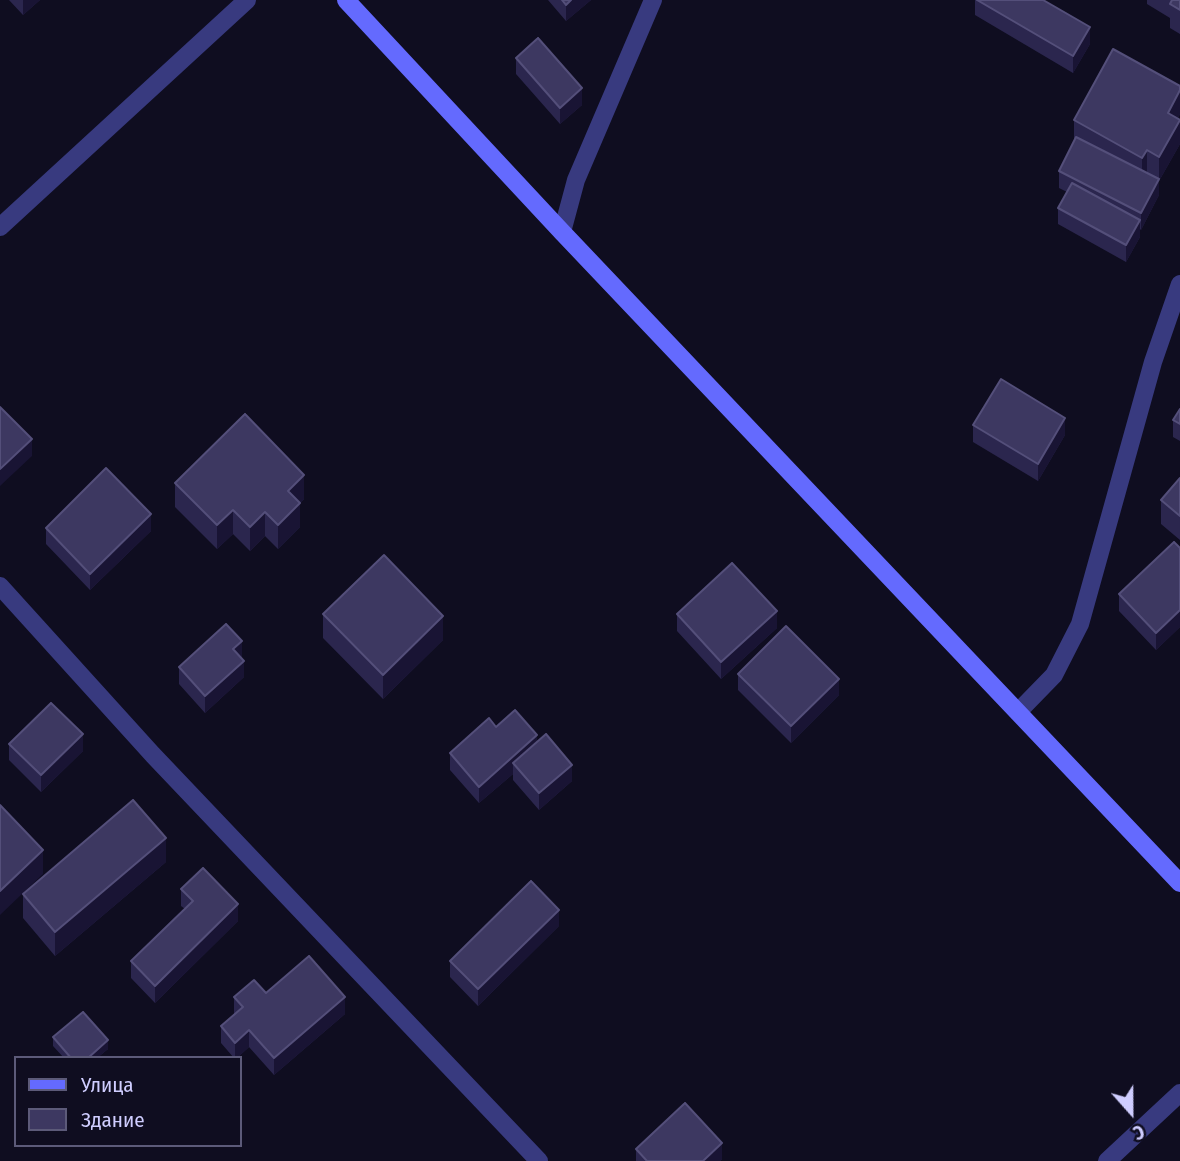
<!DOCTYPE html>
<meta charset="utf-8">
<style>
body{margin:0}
#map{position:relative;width:1180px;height:1161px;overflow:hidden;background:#0f0d20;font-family:"Fira Sans Condensed",sans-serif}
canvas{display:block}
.legend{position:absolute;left:14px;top:1056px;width:228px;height:91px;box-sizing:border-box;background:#0f0d20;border:2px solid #5c5a79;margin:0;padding:9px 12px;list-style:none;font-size:21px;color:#cfcdff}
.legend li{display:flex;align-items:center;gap:14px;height:35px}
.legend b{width:35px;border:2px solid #5c5a79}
.north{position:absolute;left:1096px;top:1077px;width:70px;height:70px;-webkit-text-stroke:5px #0f0d20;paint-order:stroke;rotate:159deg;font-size:19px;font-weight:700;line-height:28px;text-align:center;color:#cfcdff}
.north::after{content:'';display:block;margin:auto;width:24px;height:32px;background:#cfcdff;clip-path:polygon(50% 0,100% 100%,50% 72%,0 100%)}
</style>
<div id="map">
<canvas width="1180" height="1161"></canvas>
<ul class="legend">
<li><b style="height:9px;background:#646afe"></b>Улица</li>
<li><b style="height:19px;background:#3d3861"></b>Здание</li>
</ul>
<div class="north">С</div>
</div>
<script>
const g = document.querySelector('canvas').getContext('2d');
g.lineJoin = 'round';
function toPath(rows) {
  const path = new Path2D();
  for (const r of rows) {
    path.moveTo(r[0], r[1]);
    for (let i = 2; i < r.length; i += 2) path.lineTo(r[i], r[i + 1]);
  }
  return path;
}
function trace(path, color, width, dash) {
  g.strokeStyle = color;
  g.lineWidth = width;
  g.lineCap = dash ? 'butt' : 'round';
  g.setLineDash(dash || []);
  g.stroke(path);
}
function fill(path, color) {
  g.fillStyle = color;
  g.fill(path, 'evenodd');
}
const street = toPath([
 [0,227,247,0],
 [562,232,576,180,653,0],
 [0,586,153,755,539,1161],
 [1018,712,1054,675,1080,624,1153,362,1180,284],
 [1107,1161,1180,1093]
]);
const secondary = toPath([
 [346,0,562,232,1180,883]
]);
const wall = toPath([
 [9,0,40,0,23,15],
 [548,0,591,0,566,21],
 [975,0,1043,0,1090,44,1073,73,975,15],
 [1147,0,1180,0,1180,34,1170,28,1170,18,1147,4],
 [516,58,582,105,560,124,516,74],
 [1180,86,1180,114,1178,118,1180,120,1180,144,1159,181,1159,180,1159,195,1141,230,1140,229,1140,237,1126,262,1058,224,1058,208,1067,192,1059,188,1059,171,1074,142,1074,120],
 [1180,409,1180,441,1173,437,1173,420],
 [973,425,1065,435,1038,481,973,442],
 [1180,478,1180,540,1161,524,1161,500],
 [175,483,304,499,300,503,300,527,278,549,265,536,250,551,233,534,217,549,175,507],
 [46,528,151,531,90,590,46,544],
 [1180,548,1180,627,1156,650,1119,611,1119,594],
 [323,614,443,640,383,699,323,638],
 [677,614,777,628,721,679,677,631],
 [241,658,244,677,205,713,179,684,179,667],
 [738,674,839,695,791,743,738,690],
 [496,727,537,742,572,781,539,810,513,780,513,774,479,803,450,770,450,753],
 [9,744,83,751,41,792,9,760],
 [166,862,55,956,23,918,23,894],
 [181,889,238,921,155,1003,131,978,131,961,185,909,181,906],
 [559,926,478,1006,450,977,450,961],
 [266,993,345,1014,274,1075,249,1047,237,1058,234,1058,221,1043,221,1026,234,1014,234,997],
 [53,1037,108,1049,97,1058,64,1058,53,1046],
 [636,1149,722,1159,720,1161,636,1161]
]);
const shadedWall = toPath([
 [23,0,40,0,23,15],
 [571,0,591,0,566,21,566,5],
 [1090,27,1090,44,1073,73,1073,56],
 [582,88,582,105,560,124,560,108],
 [1180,90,1180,114,1168,137,1168,113],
 [1180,120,1180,144,1159,181,1159,157],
 [1147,150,1147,174,1142,182,1142,158],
 [1159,179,1159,195,1141,230,1141,213],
 [1140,220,1140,237,1126,262,1126,245],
 [1065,418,1065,435,1038,481,1038,464],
 [32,439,32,456,0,486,0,469],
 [304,475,304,499,288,515,288,491],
 [300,503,300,527,278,549,278,525],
 [233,510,233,534,217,549,217,525],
 [265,512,265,536,250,551,250,527],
 [151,514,151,531,90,590,90,574],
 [1180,610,1180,627,1156,650,1156,633],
 [777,611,777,628,721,679,721,662],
 [443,616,443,640,383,699,383,675],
 [242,641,242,658,233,666,233,649],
 [244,661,244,677,205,713,205,696],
 [839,679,839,695,791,743,791,726],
 [83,734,83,751,41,792,41,775],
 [537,735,537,752,513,763,513,774,479,803,479,787],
 [572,765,572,781,539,810,539,793],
 [166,838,166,862,55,956,55,932],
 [43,850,43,874,0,915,0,891],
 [238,904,238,921,155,1003,155,986],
 [559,910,559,926,478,1006,478,989],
 [345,997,345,1014,274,1075,274,1058],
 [249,1030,249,1047,237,1058,235,1058,235,1043],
 [108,1040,108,1049,97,1058,88,1058],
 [722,1143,722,1159,720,1161,703,1161]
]);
const building = toPath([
 [562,0,571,0,566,5,562,0],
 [977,0,1043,0,1090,27,1073,56,977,0],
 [1172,0,1180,0,1180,10,1170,4,1172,0],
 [538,38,582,88,560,108,516,58,538,38],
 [1113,49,1180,86,1180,90,1168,113,1180,120,1159,157,1147,150,1142,158,1074,120,1113,49],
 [1076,137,1159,179,1141,213,1059,171,1076,137],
 [1072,183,1140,220,1126,245,1058,208,1072,183],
 [1001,379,1065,418,1038,464,973,425,1001,379],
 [0,407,32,439,0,469,0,407],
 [1180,409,1180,424,1173,420,1180,409],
 [245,414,304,475,288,491,300,503,278,525,265,512,250,527,233,510,217,525,175,483,245,414],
 [106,468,151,514,90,574,46,528,106,468],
 [1180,478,1180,516,1161,500,1180,478],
 [1174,542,1180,548,1180,610,1156,633,1119,594,1174,542],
 [384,555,443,616,383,675,323,614,384,555],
 [732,563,777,611,721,662,677,614,732,563],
 [226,624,242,641,233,649,244,661,205,696,179,667,226,624],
 [786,626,839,679,791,726,738,674,786,626],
 [51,703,83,734,41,775,9,744,51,703],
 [515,710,537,735,479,787,450,753,489,718,496,727,515,710],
 [546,734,572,765,539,793,513,763,546,734],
 [133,800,166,838,55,932,23,894,133,800],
 [0,805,43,850,0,891,0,805],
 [203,868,238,904,155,986,131,961,193,901,181,889,203,868],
 [531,881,559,910,478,989,450,961,531,881],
 [309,956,345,997,274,1058,249,1030,235,1043,221,1026,243,1007,234,997,254,980,266,993,309,956],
 [83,1012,108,1040,88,1058,71,1058,53,1037,83,1012],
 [685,1103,722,1143,703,1161,647,1161,636,1149,685,1103]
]);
trace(street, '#383a7f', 18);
trace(secondary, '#646afe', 18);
fill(wall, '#2b264e');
fill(shadedWall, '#191434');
fill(building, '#3d3861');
trace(building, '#544f7a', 2);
</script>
